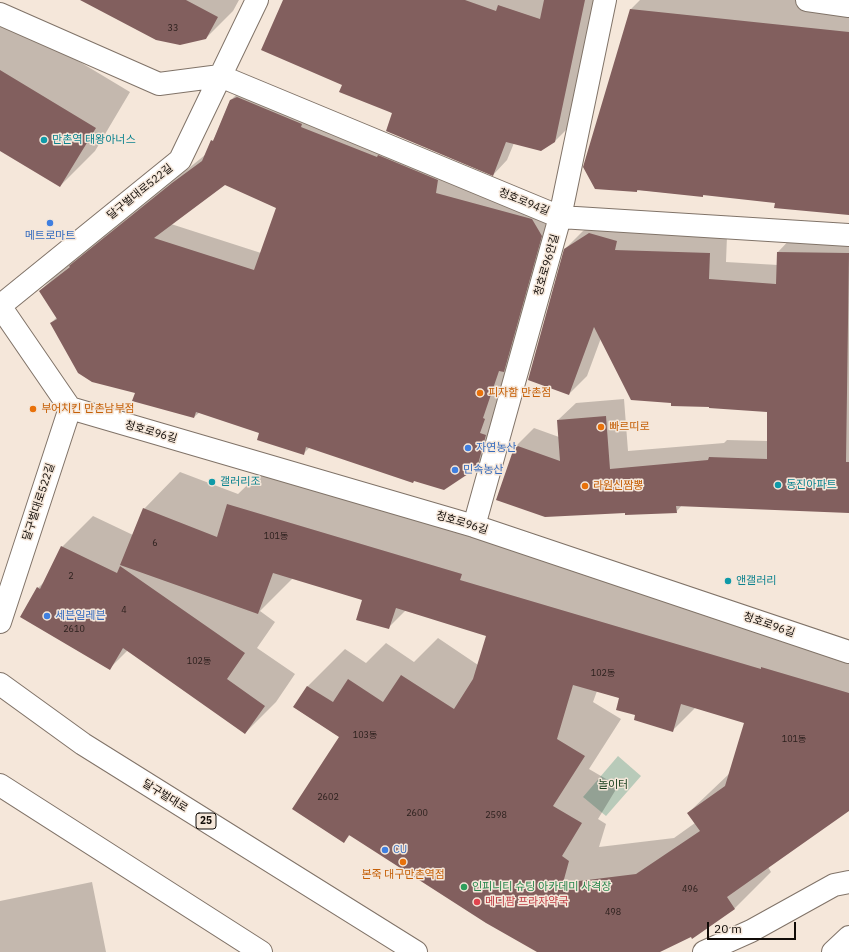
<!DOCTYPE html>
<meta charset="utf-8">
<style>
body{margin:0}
#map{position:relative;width:849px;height:952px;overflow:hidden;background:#f5e7da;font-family:"IBM Plex Sans",sans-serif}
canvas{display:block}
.scale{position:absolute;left:707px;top:922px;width:89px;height:18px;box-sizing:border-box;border:2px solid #110c08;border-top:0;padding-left:5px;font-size:12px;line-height:14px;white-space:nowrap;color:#110c08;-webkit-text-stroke:3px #f5e7da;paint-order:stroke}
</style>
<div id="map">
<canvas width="849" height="952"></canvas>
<div class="scale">20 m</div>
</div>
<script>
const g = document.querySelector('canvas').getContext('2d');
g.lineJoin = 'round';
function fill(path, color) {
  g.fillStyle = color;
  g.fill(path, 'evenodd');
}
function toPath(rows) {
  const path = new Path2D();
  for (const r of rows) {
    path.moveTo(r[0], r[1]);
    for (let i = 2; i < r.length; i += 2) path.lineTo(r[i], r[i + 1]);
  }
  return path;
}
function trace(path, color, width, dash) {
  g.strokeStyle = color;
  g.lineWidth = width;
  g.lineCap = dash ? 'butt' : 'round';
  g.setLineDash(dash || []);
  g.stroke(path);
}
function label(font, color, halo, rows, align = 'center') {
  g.font = font + ' "IBM Plex Sans","Noto Sans KR",sans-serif';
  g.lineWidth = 3;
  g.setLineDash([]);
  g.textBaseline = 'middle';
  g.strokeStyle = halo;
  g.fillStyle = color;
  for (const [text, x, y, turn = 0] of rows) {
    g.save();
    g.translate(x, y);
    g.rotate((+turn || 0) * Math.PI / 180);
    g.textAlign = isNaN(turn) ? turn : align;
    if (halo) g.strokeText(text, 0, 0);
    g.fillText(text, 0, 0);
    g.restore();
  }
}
const green = toPath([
 [618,756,641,776,606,816,583,797]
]);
const shadow = toPath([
 [82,0,239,0,233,11,206,38],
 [287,0,596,0,569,127,554,142,514,143,507,160,493,175,344,84],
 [640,0,849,0,849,214,776,202,704,194,703,196,639,190,637,191,631,9],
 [0,14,130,92,95,151,60,186,0,150],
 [245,86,556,221,491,453,476,468,310,447,303,454,260,432,200,412,194,417,136,392,51,323,57,317,40,291,55,276,205,155,215,137,230,101],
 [225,184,277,208,261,253,171,224],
 [608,216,635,223,632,233,727,236,726,262,778,265,778,252,795,234,849,235,849,512,682,505,676,512,626,512,516,446,534,428,559,437,558,420,576,403,624,399,628,451,724,443,727,440,768,441,768,411,672,402,601,338,587,376,569,394,565,249,583,231],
 [265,468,849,646,849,810,768,867,771,872,735,908,692,938,691,936,657,952,539,952,350,835,344,841,340,737,294,707,308,686,345,649,366,663,386,643,414,662,438,638,478,665,487,635,406,610,388,628,364,600,293,578,260,611,275,622,257,648,295,674,276,702,245,733,128,650,110,668,38,588,45,581,62,547,93,516,133,535,144,509,180,472,238,494],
 [597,691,620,698,636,715,673,730,696,707,746,722,730,773,688,813,695,823,674,838,599,847,606,824,598,819,618,786,589,769,621,719,593,702],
 [92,882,106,952,0,952,0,901]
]);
const building = toPath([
 [80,0,186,0,218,17,206,39,180,45,156,40],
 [283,0,465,0,496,11,498,5,540,19,544,0,585,0,555,142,541,151,506,142,493,176,386,131,392,113,339,92,342,85,261,50],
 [630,9,849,32,849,215,774,208,775,203,703,195,703,197,637,190,637,192,595,189,583,167],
 [0,70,96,128,60,187,0,151],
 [237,97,302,124,301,127,377,157,378,155,438,180,436,193,532,219,542,236,504,372,499,371,483,418,485,419,480,433,486,435,477,468,444,490,414,481,413,483,306,447,304,455,257,440,259,433,196,412,194,418,132,401,135,393,92,382,78,373,50,323,57,319,39,291,70,267,69,266,172,183,202,161,211,140,213,141,230,100],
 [225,185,276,208,254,270,154,238],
 [589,233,617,241,615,250,710,253,709,279,776,284,777,252,849,253,846,462,849,462,849,513,676,506,677,513,625,515,625,513,545,517,496,500,515,445,560,461,557,420,606,416,610,469,708,460,709,457,767,459,767,412,709,408,709,407,671,406,671,403,631,400,594,327,569,395,528,380,564,249],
 [227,504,462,574,460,580,761,669,761,667,849,693,849,811,727,897,735,909,692,939,691,937,660,952,537,952,486,923,349,835,344,843,292,809,339,737,293,707,307,686,333,702,348,679,383,702,401,675,454,709,473,679,486,636,396,608,389,629,356,620,362,600,273,573,258,614,120,565,143,508,217,537],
 [573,685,619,698,616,710,635,715,634,720,673,732,681,704,744,723,725,786,687,813,700,831,636,874,563,883,569,861,562,856,582,823,553,806,585,756,557,739],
 [61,546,117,573,120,566,245,653,227,679,265,706,245,734,123,648,110,670,20,617,37,587,40,589]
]);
const minor = toPath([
 [807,0,849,6],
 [0,14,159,84,220,76,560,217,849,235],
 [0,306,180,160,257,0],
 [0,306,70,408,0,622],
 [70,408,474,526,849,652],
 [474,526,560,217,605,0]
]);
const secondary = toPath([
 [704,952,751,931,834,885,849,882],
 [833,952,849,937]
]);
const primary = toPath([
 [0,684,83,744,416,952],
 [0,785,261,952]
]);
const markers = [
 [44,140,4,"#0f9aa8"],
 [50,223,4,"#3f7fe0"],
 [480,393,4,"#e8710a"],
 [33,409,4,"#e8710a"],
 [601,427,4,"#e8710a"],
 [468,448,4,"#3f7fe0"],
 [455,470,4,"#3f7fe0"],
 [212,482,4,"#0f9aa8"],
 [778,485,4,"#0f9aa8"],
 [585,486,4,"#e8710a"],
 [728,581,4,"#0f9aa8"],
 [47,616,4,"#3f7fe0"],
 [385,850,4,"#3f7fe0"],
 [403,862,4,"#e8710a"],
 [464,887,4,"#2e9e5b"],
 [477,902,4,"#e0444e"]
];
const numberNames = [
 ["33",173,28],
 ["101동",276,536],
 ["6",155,543],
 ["2",71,576],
 ["4",124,610],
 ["2610",74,629],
 ["102동",199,661],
 ["102동",603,673],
 ["103동",365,735],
 ["101동",794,739],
 ["2602",328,797],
 ["2600",417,813],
 ["2598",496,815],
 ["496",690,889],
 ["498",613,912]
];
const shields = [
 [206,821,20]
];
const shieldNames = [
 ["25",206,821]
];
const cultureNames = [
 ["만촌역 태왕아너스",52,140],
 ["갤러리조",220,482],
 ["동진아파트",786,485],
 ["앤갤러리",736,581]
];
const streetNames = [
 ["달구벌대로522길",140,192,-39],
 ["청호로94길",524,202,22],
 ["청호로96안길",547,265,-74],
 ["청호로96길",151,432,16],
 ["달구벌대로522길",39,502,-72],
 ["청호로96길",462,523,17],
 ["청호로96길",769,625,19],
 ["달구벌대로",165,796,32]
];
const shopNames = [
 ["메트로마트",50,236,"center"],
 ["자연농산",476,448],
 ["민속농산",463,470],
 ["세븐일레븐",55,616],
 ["CU",393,850]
];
const foodNames = [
 ["피자함 만촌점",488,393],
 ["부어치킨 만촌남부점",41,409],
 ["빠르띠로",609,427],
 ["라원신짬뽕",593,486],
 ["본죽 대구만촌역점",403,875,"center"]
];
const parkNames = [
 ["놀이터",613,785]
];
const leisureNames = [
 ["인피니티 슈팅 아카데미 사격장",472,887]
];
const healthNames = [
 ["메디팜 프라자약국",485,902]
];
fill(green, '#b8cab9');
fill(shadow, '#0003');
fill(building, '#825f5e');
trace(minor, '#807368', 24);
trace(secondary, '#807368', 24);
trace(primary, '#807368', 24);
trace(minor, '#fff', 22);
trace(secondary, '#fff', 22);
trace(primary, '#fff', 22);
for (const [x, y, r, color] of markers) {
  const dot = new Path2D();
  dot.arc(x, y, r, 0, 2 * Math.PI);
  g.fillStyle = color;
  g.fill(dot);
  trace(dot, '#f5e7da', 1.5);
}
label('9px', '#2d211e', null, numberNames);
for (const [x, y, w] of shields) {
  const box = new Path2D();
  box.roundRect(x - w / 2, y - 8, w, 16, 3);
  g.fillStyle = '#f5e7da';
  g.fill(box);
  trace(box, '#110c08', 1);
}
label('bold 10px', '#110c08', null, shieldNames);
label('11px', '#0d838f', '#f5e7da', cultureNames, 'left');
label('11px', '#110c08', '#f5e7da', streetNames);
label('11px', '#366cbe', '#f5e7da', shopNames, 'left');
label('11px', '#c56008', '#f5e7da', foodNames, 'left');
label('11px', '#133c19', '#f5e7da', parkNames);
label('11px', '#27864d', '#f5e7da', leisureNames, 'left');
label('11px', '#be3a42', '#f5e7da', healthNames, 'left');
</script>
